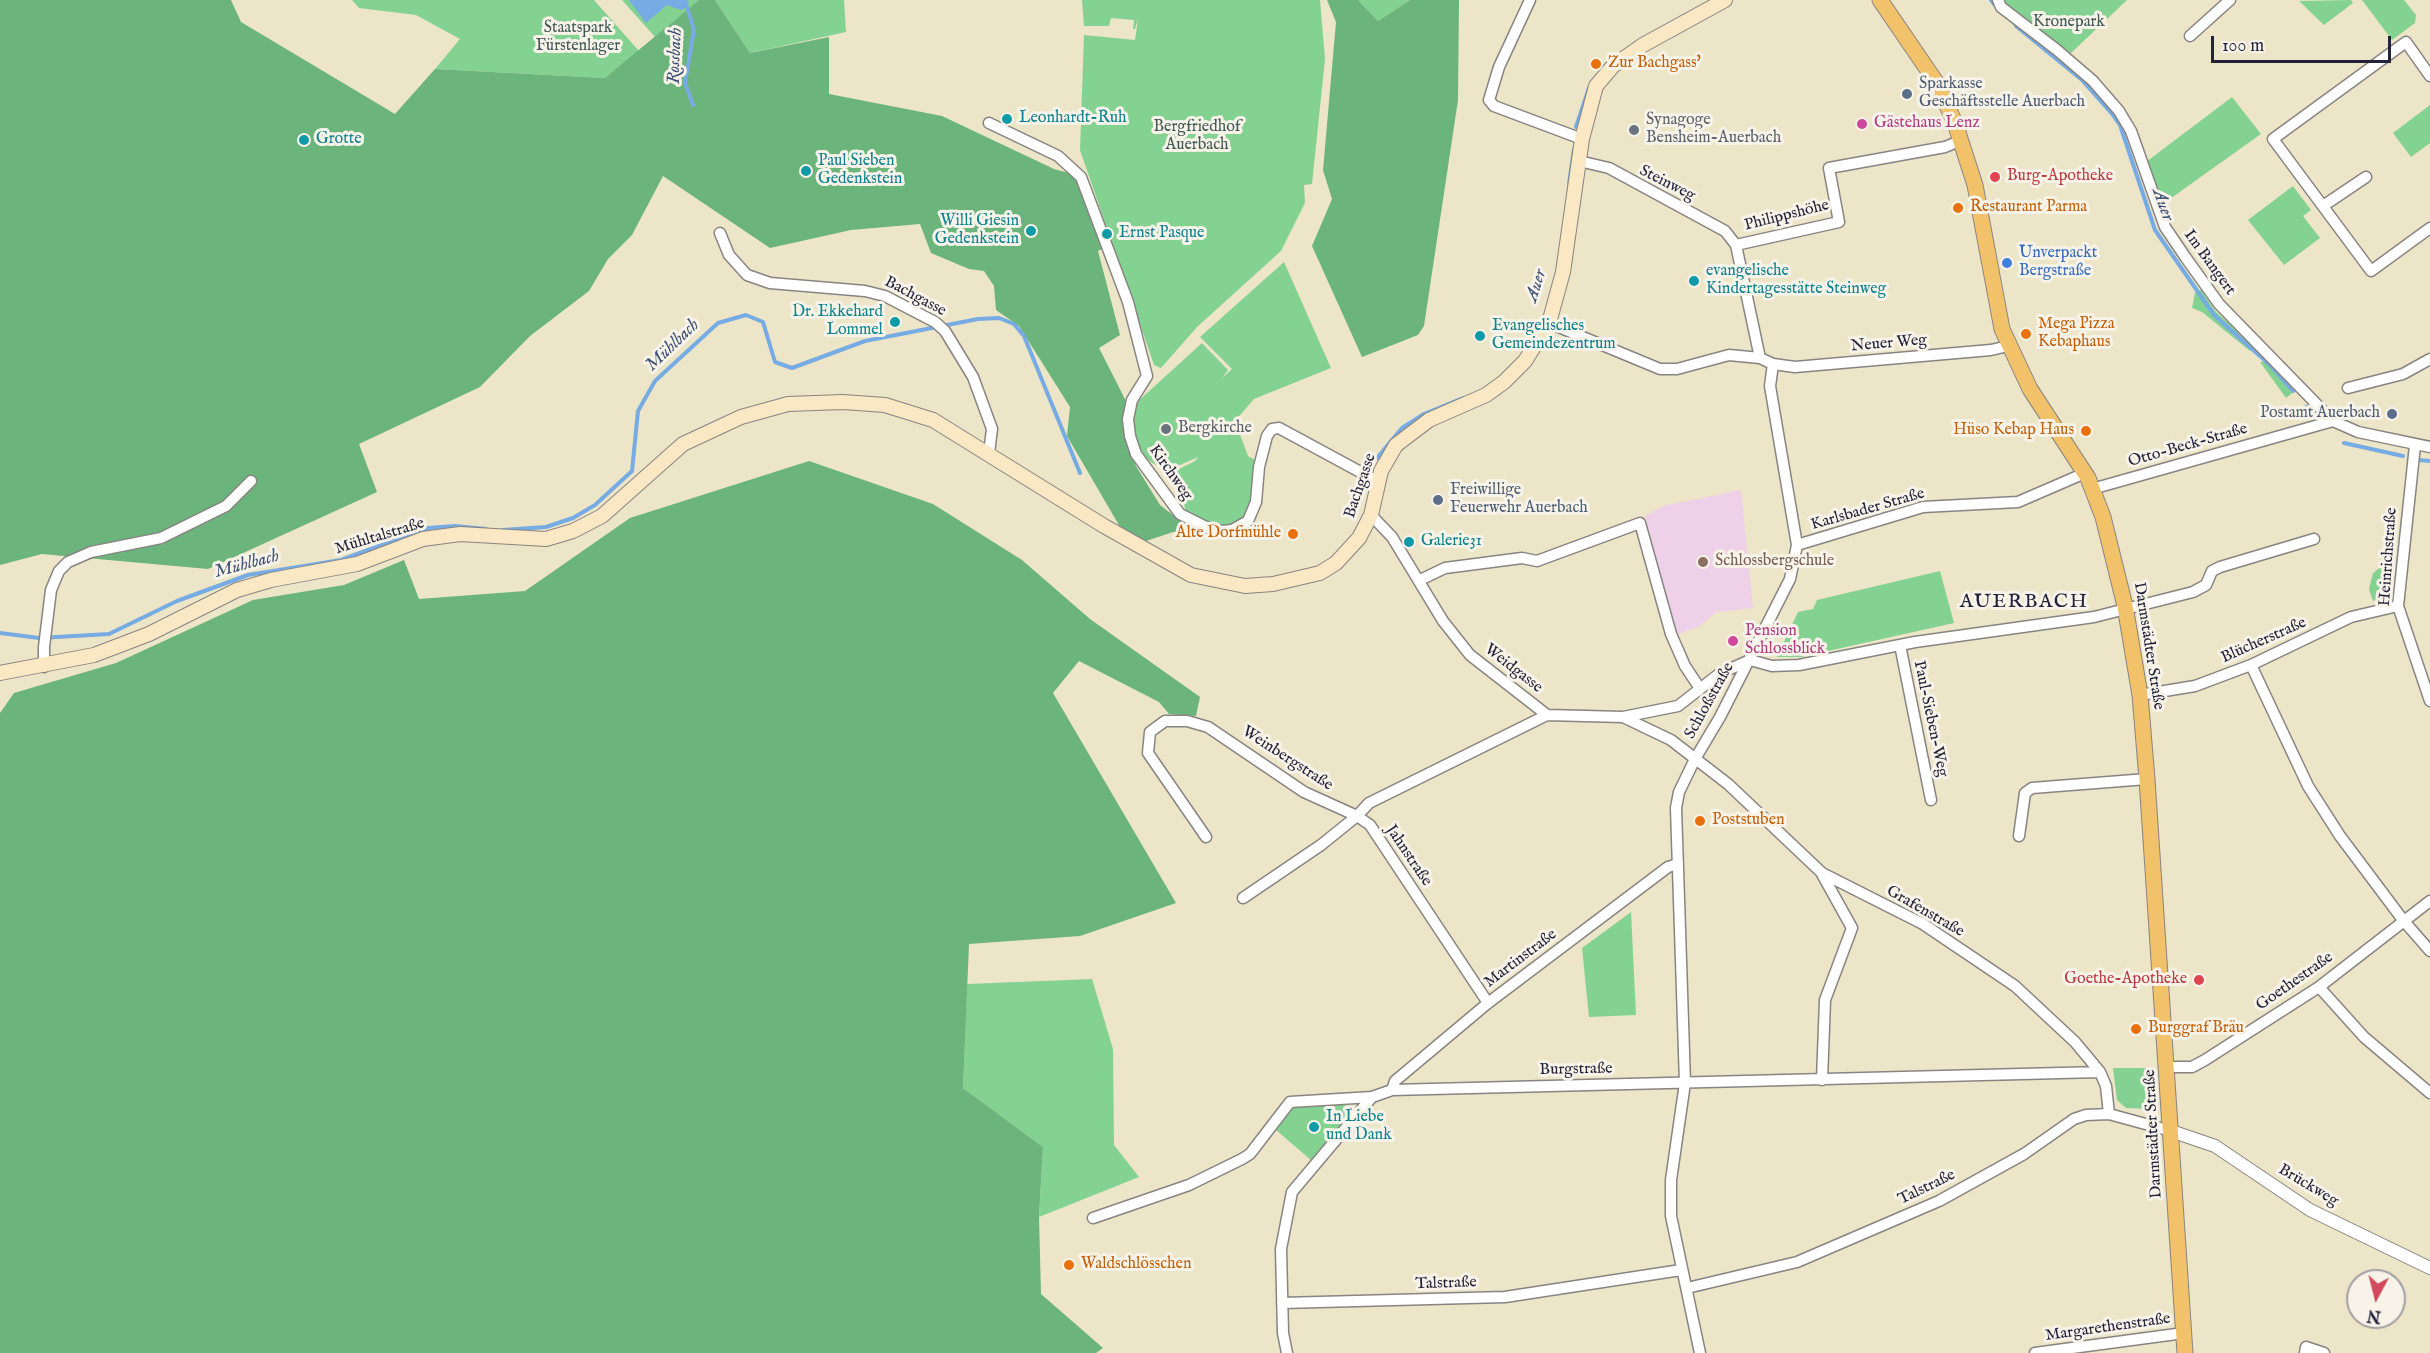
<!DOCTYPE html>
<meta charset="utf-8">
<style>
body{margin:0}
#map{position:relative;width:2430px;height:1353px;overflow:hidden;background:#ede5c8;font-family:"IM FELL English",serif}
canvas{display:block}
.north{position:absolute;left:2346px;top:1269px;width:60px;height:60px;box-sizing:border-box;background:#f7f3e8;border:2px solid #a29fa3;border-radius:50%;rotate:187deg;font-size:16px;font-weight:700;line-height:24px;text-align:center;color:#22223b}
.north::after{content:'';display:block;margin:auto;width:21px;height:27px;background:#d1495b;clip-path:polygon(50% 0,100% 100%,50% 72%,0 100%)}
.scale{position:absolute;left:2211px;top:36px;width:180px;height:27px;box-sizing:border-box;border:3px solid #22223b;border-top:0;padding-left:8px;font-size:18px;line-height:21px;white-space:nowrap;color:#22223b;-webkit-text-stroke:4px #f7f3e8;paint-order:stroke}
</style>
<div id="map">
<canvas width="2430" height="1353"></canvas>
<div class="north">N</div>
<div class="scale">100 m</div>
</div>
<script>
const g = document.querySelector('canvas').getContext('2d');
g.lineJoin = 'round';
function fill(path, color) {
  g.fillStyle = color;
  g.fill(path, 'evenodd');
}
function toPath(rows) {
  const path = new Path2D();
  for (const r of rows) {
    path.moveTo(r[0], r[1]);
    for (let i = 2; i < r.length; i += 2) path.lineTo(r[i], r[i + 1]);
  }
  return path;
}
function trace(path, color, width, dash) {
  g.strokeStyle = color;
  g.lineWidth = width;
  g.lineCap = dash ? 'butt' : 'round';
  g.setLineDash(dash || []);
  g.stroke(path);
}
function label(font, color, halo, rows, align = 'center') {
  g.font = font + ' "IM FELL English",serif';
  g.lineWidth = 6;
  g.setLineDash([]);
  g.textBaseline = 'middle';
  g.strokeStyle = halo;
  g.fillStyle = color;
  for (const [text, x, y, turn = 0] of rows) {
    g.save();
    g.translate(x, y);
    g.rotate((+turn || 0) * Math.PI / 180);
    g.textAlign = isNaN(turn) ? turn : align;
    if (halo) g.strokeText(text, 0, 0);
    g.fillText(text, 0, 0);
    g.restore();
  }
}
const built = toPath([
 [1741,490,1753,608,1717,612,1698,627,1676,635,1645,516,1663,506]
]);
const green = toPath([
 [352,0,594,0,639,51,605,78,435,69,460,39,416,15,359,8],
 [622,0,699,0,655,37],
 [715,0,844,0,846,32,750,53],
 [1082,0,1320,0,1325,59,1312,184,1304,185,1305,203,1281,251,1197,327,1161,368,1154,365,1080,150,1084,35,1135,40,1138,19,1135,29,1133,29,1134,20,1111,18,1109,26,1084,26],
 [1358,0,1410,0,1378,21],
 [2004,0,2127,0,2071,53,2005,7],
 [2351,0,2353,3,2324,25,2299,1],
 [2362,0,2404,0,2416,15,2415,23,2392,40],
 [2232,97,2261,134,2160,206,2146,162],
 [2430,105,2430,143,2411,157,2393,133],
 [2293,186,2311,210,2303,216,2320,238,2284,265,2248,220],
 [1284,262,1331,368,1254,399,1235,421,1248,456,1255,460,1250,510,1238,523,1221,528,1186,513,1177,470,1195,461,1198,457,1173,468,1156,465,1141,456,1133,437,1135,404,1202,343,1228,370,1222,378,1232,369,1200,337],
 [2201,290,2216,312,2255,346,2250,351,2202,312,2192,308,2195,293],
 [2271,361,2296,390,2286,398,2260,362],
 [2308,404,2317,414,2303,418,2298,412],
 [2393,558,2387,597,2373,601,2369,589,2373,573],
 [1940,571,1954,623,1801,657,1777,657,1798,612,1813,609,1817,600],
 [1631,912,1636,1015,1589,1017,1582,948],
 [1092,979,1113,1049,1114,1145,1139,1177,1039,1217,1043,1147,963,1088,967,984],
 [2113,1068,2154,1068,2155,1103,2148,1109,2126,1108,2117,1100],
 [1344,1104,1353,1113,1312,1161,1276,1130,1294,1107]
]);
const forest = toPath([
 [0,0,231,0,241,22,395,114,435,69,605,78,699,0,715,0,750,53,829,37,829,94,942,116,1054,169,1076,175,1102,249,1098,251,1120,335,1099,348,1127,403,1128,444,1136,466,1160,505,1195,532,1173,532,1146,541,1123,532,1067,436,1070,407,1019,326,996,310,994,286,984,271,969,269,931,253,920,224,851,230,770,248,663,176,632,235,608,259,589,291,530,336,480,387,359,444,377,492,208,569,42,554,0,565],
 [1327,0,1358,0,1378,21,1410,0,1459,0,1458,100,1424,326,1418,335,1362,357,1312,246,1332,199,1323,170,1336,22],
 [809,461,933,504,1022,560,1090,619,1200,697,1196,716,1169,714,1159,702,1079,661,1053,693,1176,903,1080,936,969,944,963,1088,1043,1147,1039,1217,1041,1294,1103,1348,1096,1353,0,1353,0,713,14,693,116,663,253,600,344,585,404,560,419,599,525,591,630,518]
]);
const water = toPath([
 [629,0,687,0,689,2,687,7,681,10,667,5,646,23]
]);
const stream = toPath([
 [1991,0,1994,4],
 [687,7,694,30,685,83,693,105],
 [2016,26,2082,80,2113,115,2120,125,2155,230,2214,315,2270,365,2293,391],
 [1576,127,1589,88],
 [1569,184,1574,149],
 [2306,407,2314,416],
 [2344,443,2403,456],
 [1377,458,1402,428,1424,414,1463,398],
 [2419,460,2430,461],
 [503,530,546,527,573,518,595,505,632,471,638,411,655,381,718,323,746,315,763,322,775,362,792,368,865,341,978,319,999,318,1014,324,1024,336,1080,473],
 [0,633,39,638,109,634,177,601,248,575,341,560,428,528,455,526,486,529]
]);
const minor = toPath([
 [1530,0,1499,67,1489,100,1494,106,1582,139],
 [1998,0,2001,7,2057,50,2093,81,2119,111,2131,131,2165,227,2186,258,2219,304,2333,421],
 [2190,36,2230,0],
 [2430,76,2406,42,2273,139,2371,271,2430,228],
 [989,123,1058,156,1081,177,1128,302,1147,376,1132,400,1128,419,1130,436,1136,454,1180,514,1210,529,1223,531,1232,530,1248,521,1256,502,1259,467,1267,436,1272,429,1279,428,1377,481],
 [1579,161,1609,168,1725,231,1736,245,1760,358,1773,364,1770,386,1797,545,1790,579,1720,717,1695,759,1679,792,1676,808,1685,1083,1671,1180,1671,1216,1700,1353],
 [2323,206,2366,177],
 [720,233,729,255,747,275,770,283,865,291,885,296,935,322,945,331,973,377,992,429,989,453],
 [1736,245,1839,222,1829,168,1945,147,1962,140],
 [1549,323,1660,369,1677,369,1729,355,1760,358],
 [1773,364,1795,367,1991,350,2008,346],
 [2348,388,2403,374,2430,359],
 [2415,445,2398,606,2430,701],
 [2092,489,2333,421,2358,432,2430,447],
 [1371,515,1392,537,1443,621,1470,655,1547,715,1623,717,1671,740,1728,784,1822,873,1923,924,2015,986,2075,1042,2100,1072,2106,1086,2109,1114],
 [1797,545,1923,507,2018,502,2085,473],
 [1420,580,1445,568,1522,558,1537,561,1640,523,1671,634,1685,666,1699,687],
 [1900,645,1931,800],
 [2251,665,2308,786,2340,836,2403,920,2430,951],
 [44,667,44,647,51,590,59,571,68,562,91,552,161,538,226,506,251,481],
 [2140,695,2195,686,2251,665,2351,617,2398,606],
 [1623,717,1678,706,1719,674,1750,660,1772,666,1799,665,1915,642,2094,617,2193,592,2206,585,2212,571,2220,567,2314,539],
 [2019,836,2025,793,2032,788,2147,779],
 [1206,837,1148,753,1150,732,1165,721,1187,721,1208,727,1304,792,1357,816,1370,825,1488,1003],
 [1822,874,1852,928,1825,1000,1822,1080],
 [1243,898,1321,845,1357,816,1369,803,1547,715],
 [2319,987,2364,1037,2430,1093],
 [2168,1067,2192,1067,2205,1060,2319,987,2430,901],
 [1392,1090,1395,1081,1488,1003,1668,867,1678,864],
 [1093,1218,1189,1185,1242,1159,1250,1154,1290,1102,1372,1097,1392,1090,2100,1072],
 [1687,1288,1797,1262,1939,1201,2024,1154,2074,1119,2086,1115,2109,1114,2171,1131],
 [1282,1303,1505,1297,1681,1270],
 [1287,1353,1283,1333,1281,1249,1292,1192,1372,1097],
 [2035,1353,2184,1333],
 [2305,1353,2306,1347,2324,1353]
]);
const tertiary = toPath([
 [2171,1131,2215,1146,2310,1210,2430,1268]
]);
const secondary = toPath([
 [0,673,94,655,149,634,237,590,271,580,357,564,423,539,460,534,546,539,573,531,602,516,683,444,741,417,788,404,843,402,885,405,933,420,1104,526,1191,575,1245,586,1273,584,1320,573,1336,563,1359,538,1371,515,1381,471,1396,445,1429,420,1486,395,1504,382,1525,361,1549,323,1563,272,1582,139,1596,86,1613,66,1643,45,1725,0]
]);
const primary = toPath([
 [1880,0,1936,82,1955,123,1975,185,2002,329,2030,389,2088,478,2103,517,2125,606,2140,695,2147,779,2185,1353]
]);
const markers = [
 [1596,64,6,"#e8710a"],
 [1907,94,6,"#5c6f8a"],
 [1007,119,6,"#0f9aa8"],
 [1862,124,6,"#d1479c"],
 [1634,130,6,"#6b7280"],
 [304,140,6,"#0f9aa8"],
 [806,171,6,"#0f9aa8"],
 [1995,177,6,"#e0444e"],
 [1958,208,6,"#e8710a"],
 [1031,231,6,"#0f9aa8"],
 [1107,234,6,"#0f9aa8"],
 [2007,263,6,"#3f7fe0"],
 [1694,281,6,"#0f9aa8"],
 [895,322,6,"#0f9aa8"],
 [2026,334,6,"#e8710a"],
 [1480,336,6,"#0f9aa8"],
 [2392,414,6,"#5c6f8a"],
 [1166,429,6,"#6b7280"],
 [2086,431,6,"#e8710a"],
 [1438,500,6,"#5c6f8a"],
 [1293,534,6,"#e8710a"],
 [1409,542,6,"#0f9aa8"],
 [1703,562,6,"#8d6e63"],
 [1733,641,6,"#d1479c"],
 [1700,821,6,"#e8710a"],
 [2199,980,6,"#e0444e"],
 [2136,1029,6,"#e8710a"],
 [1314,1127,6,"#0f9aa8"],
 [1069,1265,6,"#e8710a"]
];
const parkNames = [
 ["Kronepark",2069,23],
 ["Staatspark",578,29],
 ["Fürstenlager",578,47],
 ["Bergfriedhof",1197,128],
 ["Auerbach",1197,146]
];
const foodNames = [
 ["Zur Bachgass'",1608,64],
 ["Restaurant Parma",1970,208],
 ["Mega Pizza",2038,325],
 ["Kebaphaus",2038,343],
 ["Hüso Kebap Haus",2074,431,"right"],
 ["Alte Dorfmühle",1281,534,"right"],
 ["Poststuben",1712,821],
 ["Burggraf Bräu",2148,1029],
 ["Waldschlösschen",1081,1265]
];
const serviceNames = [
 ["Sparkasse",1919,85],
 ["Geschäftsstelle Auerbach",1919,103],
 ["Postamt Auerbach",2380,414,"right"],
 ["Freiwillige",1450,491],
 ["Feuerwehr Auerbach",1450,509]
];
const cultureNames = [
 ["Leonhardt-Ruh",1019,119],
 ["Grotte",316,140],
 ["Paul Sieben",818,162],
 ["Gedenkstein",818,180],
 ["Willi Giesin",1019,222,"right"],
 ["Gedenkstein",1019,240,"right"],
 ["Ernst Pasque",1119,234],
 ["evangelische",1706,272],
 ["Kindertagesstätte Steinweg",1706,290],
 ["Dr. Ekkehard",883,313,"right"],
 ["Lommel",883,331,"right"],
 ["Evangelisches",1492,327],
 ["Gemeindezentrum",1492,345],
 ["Galerie31",1421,542],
 ["In Liebe",1326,1118],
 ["und Dank",1326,1136]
];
const worshipNames = [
 ["Synagoge",1646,121],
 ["Bensheim-Auerbach",1646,139],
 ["Bergkirche",1178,429]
];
const hotelNames = [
 ["Gästehaus Lenz",1874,124],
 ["Pension",1745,632],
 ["Schlossblick",1745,650]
];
const healthNames = [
 ["Burg-Apotheke",2007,177],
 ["Goethe-Apotheke",2187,980,"right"]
];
const streetNames = [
 ["Steinweg",1667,184,27],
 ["Philippshöhe",1787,216,-14],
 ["Im Bangert",2209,263,54],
 ["Bachgasse",915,297,28],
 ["Neuer Weg",1889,344,-5],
 ["Otto-Beck-Straße",2188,446,-16],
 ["Kirchweg",1170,473,55],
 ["Bachgasse",1361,486,-71],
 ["Karlsbader Straße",1868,510,-16],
 ["Mühltalstraße",380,537,-17],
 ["Heinrichstraße",2389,557,-86],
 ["Blücherstraße",2264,641,-24],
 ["Darmstädter Straße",2148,646,81],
 ["Weidgasse",1513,669,38],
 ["Schloßstraße",1710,701,-61],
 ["Paul-Sieben-Weg",1930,719,78],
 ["Weinbergstraße",1287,759,33],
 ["Jahnstraße",1408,856,56],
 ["Grafenstraße",1925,912,30],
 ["Martinstraße",1521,959,-37],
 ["Goethestraße",2295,982,-35],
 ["Burgstraße",1576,1070,-1],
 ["Darmstädter Straße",2154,1134,-93],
 ["Brückweg",2308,1186,31],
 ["Talstraße",1927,1188,-26],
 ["Talstraße",1446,1284,-2],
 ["Margarethenstraße",2108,1328,-8]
];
const shopNames = [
 ["Unverpackt",2019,254],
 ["Bergstraße",2019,272]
];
const educationNames = [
 ["Schlossbergschule",1715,562]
];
const waterNames = [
 ["Rossbach",676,56,-88],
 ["Auer",2162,205,70],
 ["Auer",1537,286,-72],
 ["Mühlbach",673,346,-44],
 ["Mühlbach",247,565,-15]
];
const quarterNames = [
 ["AUERBACH",2024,603]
];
fill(built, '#eed0e8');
fill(green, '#84d291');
fill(forest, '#6bb47b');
fill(water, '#76abe3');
trace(stream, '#76abe3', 4);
trace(minor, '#888482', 13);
trace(tertiary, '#888482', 14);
trace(secondary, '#888482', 16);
trace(primary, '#888482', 17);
trace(minor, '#fff', 10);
trace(tertiary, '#fff', 12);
trace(secondary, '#fae7c3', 14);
trace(primary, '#f2c26a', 15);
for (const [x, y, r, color] of markers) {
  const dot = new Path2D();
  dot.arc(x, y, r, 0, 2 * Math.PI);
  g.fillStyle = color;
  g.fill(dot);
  trace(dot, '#f7f3e8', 2);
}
label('16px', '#3f5755', '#f7f3e8', parkNames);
label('16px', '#c56008', '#f7f3e8', foodNames, 'left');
label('16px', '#4e5e75', '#f7f3e8', serviceNames, 'left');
label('16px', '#0d838f', '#f7f3e8', cultureNames, 'left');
label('16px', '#5b616d', '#f7f3e8', worshipNames, 'left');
label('16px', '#b23c85', '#f7f3e8', hotelNames, 'left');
label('16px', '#be3a42', '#f7f3e8', healthNames, 'left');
label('16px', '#22223b', '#f7f3e8', streetNames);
label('16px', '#366cbe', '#f7f3e8', shopNames, 'left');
label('16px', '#785e54', '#f7f3e8', educationNames, 'left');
label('italic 18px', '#3f5276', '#f7f3e8', waterNames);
g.letterSpacing = '1.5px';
label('20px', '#22223b', '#f7f3e8', quarterNames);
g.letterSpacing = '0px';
</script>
